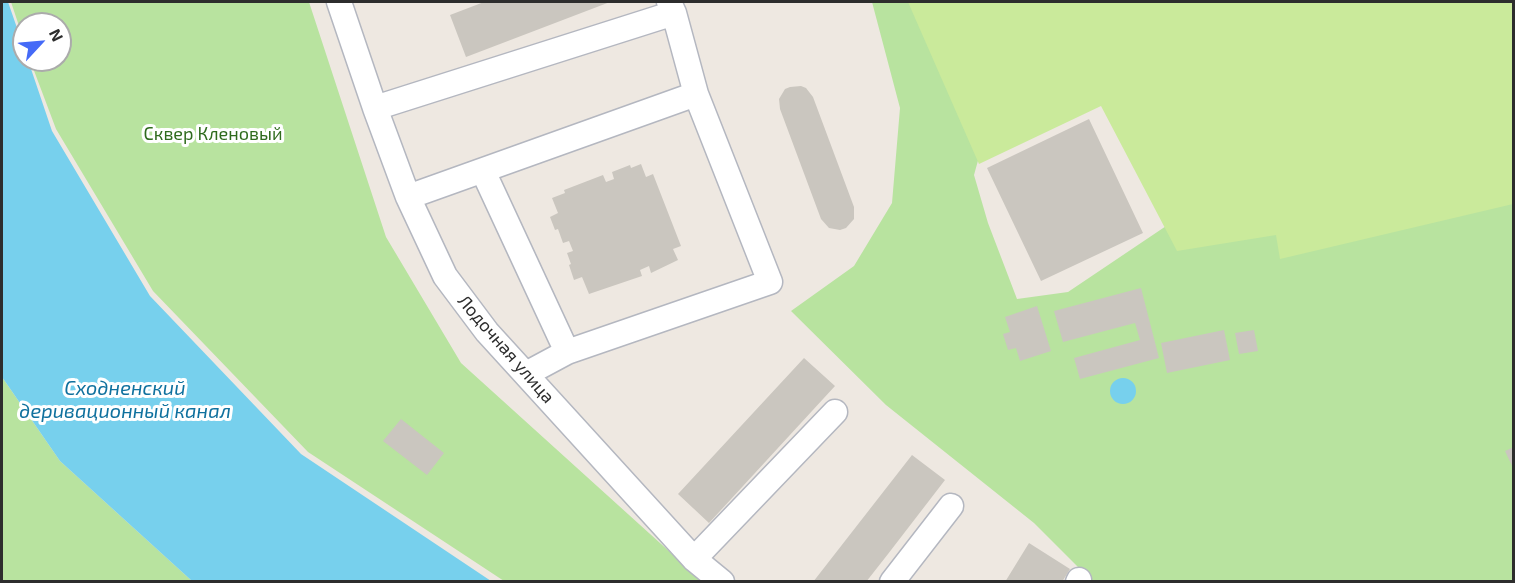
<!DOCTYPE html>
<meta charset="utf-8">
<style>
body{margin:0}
#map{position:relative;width:1515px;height:583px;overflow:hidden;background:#eee8e1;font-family:"Exo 2",sans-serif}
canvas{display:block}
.frame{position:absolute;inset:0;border:3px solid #2d2d2d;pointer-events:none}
.north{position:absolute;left:12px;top:12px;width:60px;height:60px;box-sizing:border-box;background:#fff;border:2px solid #ababab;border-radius:50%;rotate:64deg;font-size:16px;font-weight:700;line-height:24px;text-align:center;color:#2d2d2d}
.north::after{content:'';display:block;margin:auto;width:21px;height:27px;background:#456af7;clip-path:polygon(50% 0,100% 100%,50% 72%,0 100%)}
</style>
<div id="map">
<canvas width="1515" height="583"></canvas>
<div class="frame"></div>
<div class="north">N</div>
</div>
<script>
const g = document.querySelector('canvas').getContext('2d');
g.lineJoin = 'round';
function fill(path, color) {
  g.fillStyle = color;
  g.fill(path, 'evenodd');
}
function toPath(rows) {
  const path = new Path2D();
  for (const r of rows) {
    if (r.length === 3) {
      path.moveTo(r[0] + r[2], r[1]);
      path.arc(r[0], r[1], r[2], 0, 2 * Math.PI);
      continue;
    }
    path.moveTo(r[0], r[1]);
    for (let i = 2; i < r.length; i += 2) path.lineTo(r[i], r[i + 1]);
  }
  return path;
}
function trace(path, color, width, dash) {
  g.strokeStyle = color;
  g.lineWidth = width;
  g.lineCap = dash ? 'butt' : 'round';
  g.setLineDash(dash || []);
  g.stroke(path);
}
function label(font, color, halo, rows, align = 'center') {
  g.font = font + ' "Exo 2",sans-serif';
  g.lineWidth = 6;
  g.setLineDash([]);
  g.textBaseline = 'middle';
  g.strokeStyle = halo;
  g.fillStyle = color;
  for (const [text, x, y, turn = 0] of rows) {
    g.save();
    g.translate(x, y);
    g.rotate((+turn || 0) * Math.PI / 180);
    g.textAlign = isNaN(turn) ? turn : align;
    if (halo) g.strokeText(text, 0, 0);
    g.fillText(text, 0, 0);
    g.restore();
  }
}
const green = toPath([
 [11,2,309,2,386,237,461,363,702,581,504,581,308,452,153,291,56,129,30,60,60,60,60,24,24,24,24,41],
 [872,2,1010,2,987,128,974,175,988,223,1017,299,1068,292,1181,216,1513,158,1513,581,1092,581,1034,523,886,405,791,311,854,266,892,203,900,108],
 [2,377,60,461,192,581,2,581]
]);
const pitch = toPath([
 [908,2,1513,2,1513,204,1280,259,1276,235,1177,251,1101,106,979,164]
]);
const water = toPath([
 [2,2,8,2,24,48,24,60,28,60,52,131,150,296,301,454,491,581,192,581,60,461,2,377],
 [1123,391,13]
]);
const building = toPath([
 [484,2,610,2,466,57,450,15],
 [801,86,806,88,813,97,854,207,854,219,846,228,840,230,829,228,821,219,780,109,779,99,785,89,790,87],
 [1089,119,1143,233,1041,281,987,168],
 [641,164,646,177,653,174,681,246,673,249,678,260,651,273,649,266,640,270,642,276,589,294,582,277,574,280,569,265,571,264,567,253,573,251,569,241,563,243,558,229,555,230,550,217,558,213,552,198,565,193,564,190,603,175,606,182,614,179,612,172,630,165,631,168],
 [1141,288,1159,358,1080,379,1074,358,1140,340,1135,323,1063,342,1054,311],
 [1037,306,1051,351,1020,361,1016,348,1008,350,1003,334,1010,332,1005,317],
 [1224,330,1230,360,1167,373,1161,343],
 [1254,330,1258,351,1239,354,1235,333],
 [804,358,835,386,709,523,678,494],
 [401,419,444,453,427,475,383,441],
 [1514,447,1514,470,1505,451],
 [912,455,945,480,888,554,866,582,813,582],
 [1029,543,1070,569,1062,582,1005,582]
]);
const minor = toPath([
 [339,2,375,108,408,197,445,276,487,332,694,559,722,582],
 [375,108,674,13],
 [483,171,567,352],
 [408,197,696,94],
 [526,374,567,352,770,282,696,94,674,13,669,2],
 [694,559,835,412],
 [892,582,951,506],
 [1078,582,1079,580]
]);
const parkNames = [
 ["Сквер Кленовый",213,134]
];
const streetNames = [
 ["Лодочная улица",506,349,49]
];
const waterNames = [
 ["Сходненский",125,388],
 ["деривационный канал",125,411]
];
fill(green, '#b8e39f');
fill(pitch, '#caea9b');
fill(water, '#77d0ed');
fill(building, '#cac6bf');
trace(minor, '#b4b7c0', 27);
trace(minor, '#fff', 24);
label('18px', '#2f6b1d', '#fff', parkNames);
label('18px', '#2d2d2d', '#fff', streetNames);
label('italic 20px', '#10719e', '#fff', waterNames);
</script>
